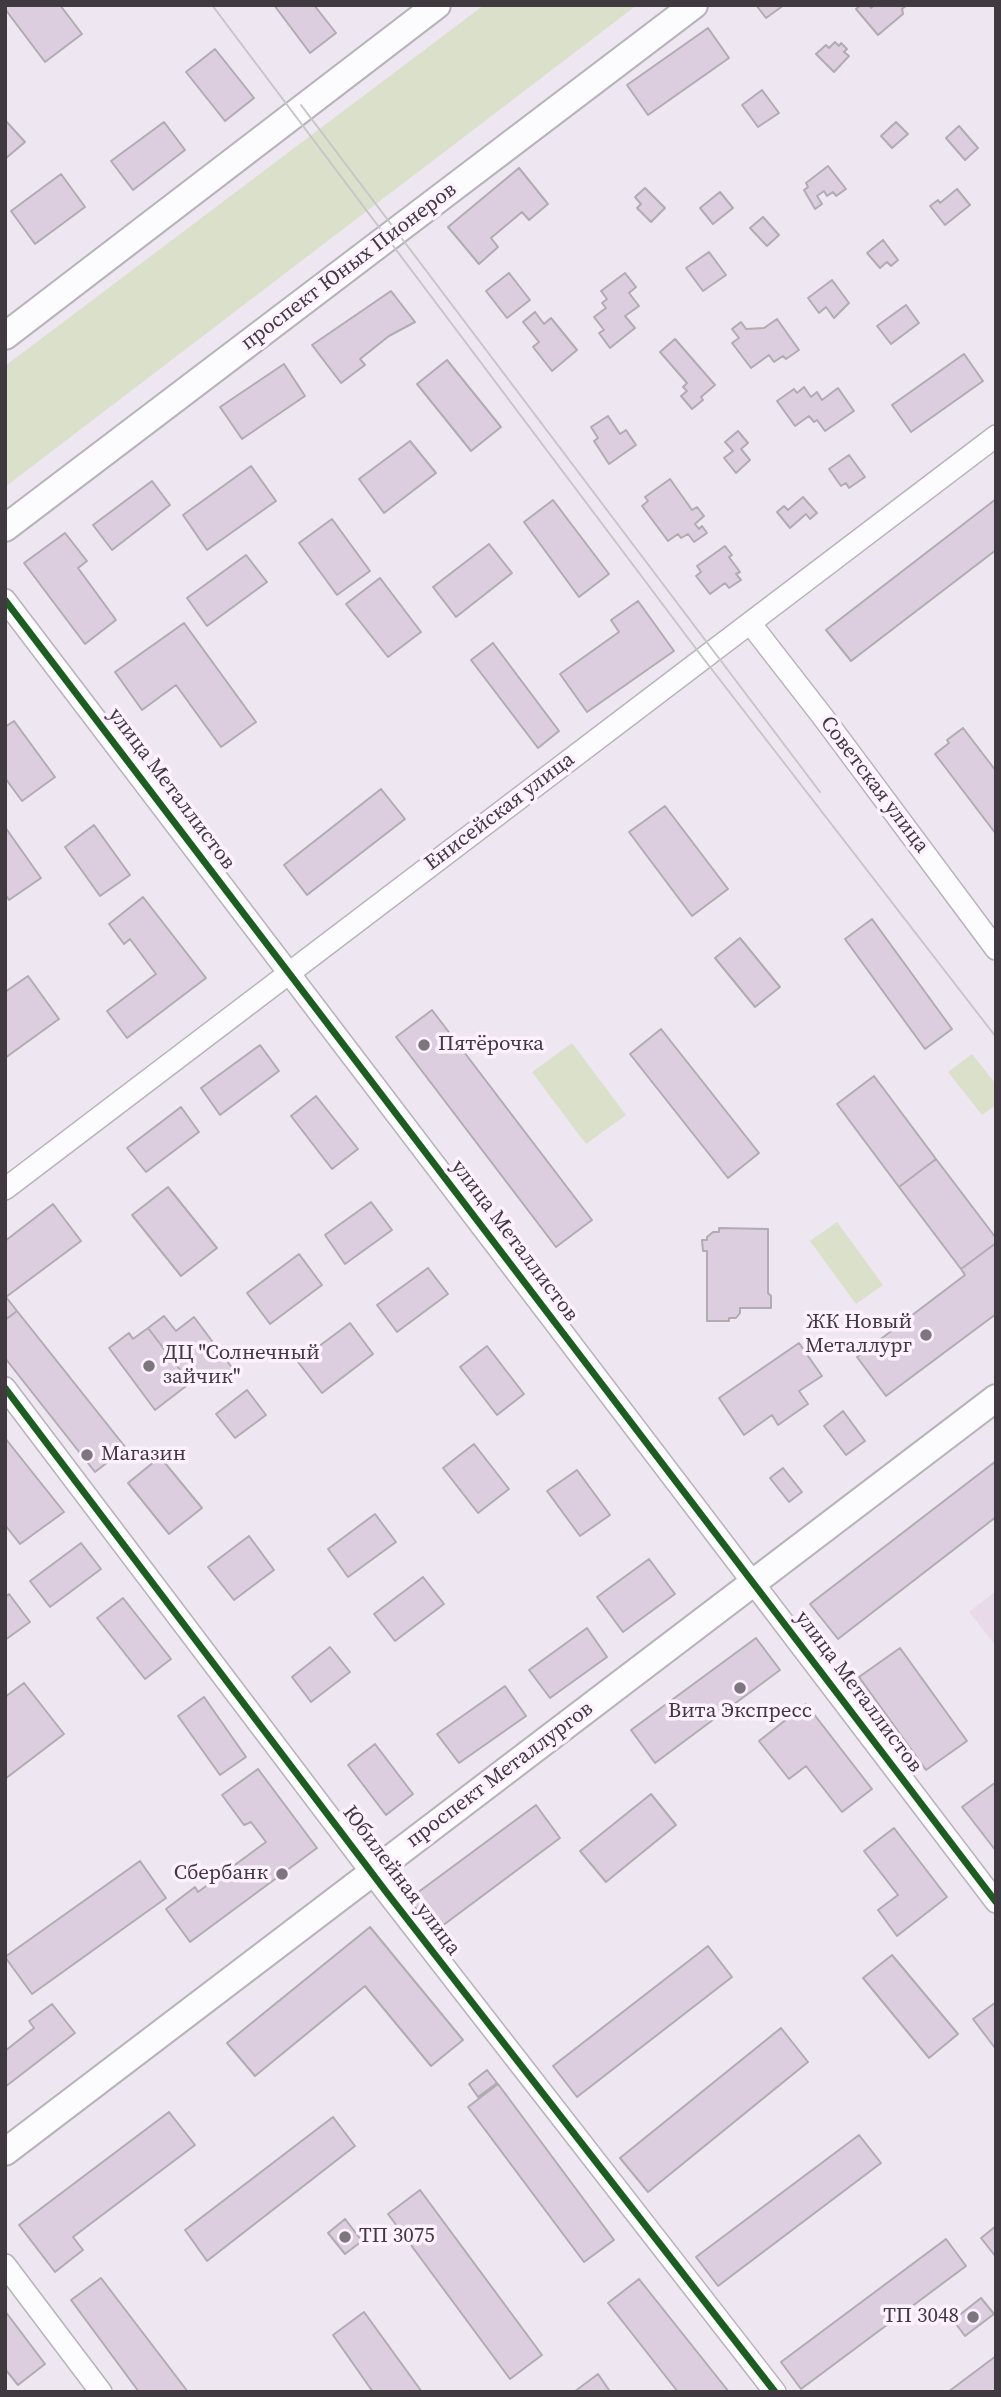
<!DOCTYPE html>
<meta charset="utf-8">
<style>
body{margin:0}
#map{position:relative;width:1001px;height:2397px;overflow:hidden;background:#eee6f0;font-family:"Source Serif 4",serif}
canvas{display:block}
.frame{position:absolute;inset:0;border:7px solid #403a40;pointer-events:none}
</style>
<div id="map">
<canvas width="1001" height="2397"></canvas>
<div class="frame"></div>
</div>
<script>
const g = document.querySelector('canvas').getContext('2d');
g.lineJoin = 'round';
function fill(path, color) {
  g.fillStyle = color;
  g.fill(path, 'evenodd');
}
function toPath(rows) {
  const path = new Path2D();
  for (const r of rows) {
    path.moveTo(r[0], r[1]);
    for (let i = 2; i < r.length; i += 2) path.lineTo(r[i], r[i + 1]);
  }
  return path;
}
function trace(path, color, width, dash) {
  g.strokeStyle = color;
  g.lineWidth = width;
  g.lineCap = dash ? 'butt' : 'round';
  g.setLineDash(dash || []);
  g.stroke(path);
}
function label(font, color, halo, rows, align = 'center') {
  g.font = font + ' "Source Serif 4",serif';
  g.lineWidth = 7;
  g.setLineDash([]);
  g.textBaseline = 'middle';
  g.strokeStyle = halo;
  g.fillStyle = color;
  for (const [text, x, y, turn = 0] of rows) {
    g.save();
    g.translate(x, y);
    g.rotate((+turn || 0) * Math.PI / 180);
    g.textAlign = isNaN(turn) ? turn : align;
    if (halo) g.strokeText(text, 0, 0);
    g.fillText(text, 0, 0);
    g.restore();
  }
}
const built = toPath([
 [996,1591,996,1646,969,1612]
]);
const green = toPath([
 [484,5,637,5,5,487,5,366],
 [572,1043,626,1115,586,1144,532,1072],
 [972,1054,996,1084,996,1105,982,1115,948,1072],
 [837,1222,883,1285,856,1304,810,1241]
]);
const building = toPath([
 [5,5,60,5,82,34,45,62,5,9,5,5],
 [274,5,314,5,336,33,310,53,274,5],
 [756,5,784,5,766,18,756,5],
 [861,5,869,5,871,8,874,5,907,5,902,9,903,14,878,35,856,9,861,5],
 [708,28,729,58,648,115,627,85,708,28],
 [835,42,839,46,841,43,847,49,844,52,849,56,834,72,816,54,826,45,829,48,835,42],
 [215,49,254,98,225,121,186,72,215,49],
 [762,90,779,113,758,127,742,105,762,90],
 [5,120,25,142,5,159,5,120],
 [164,122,185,150,133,190,111,161,164,122],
 [896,122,908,134,892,148,881,136,896,122],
 [959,126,978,148,965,160,946,138,959,126],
 [828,166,846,189,836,196,833,192,827,196,824,191,817,196,822,204,815,209,804,190,808,187,806,183,828,166],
 [519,168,548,204,529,220,522,212,491,238,498,247,479,264,448,227,519,168],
 [61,174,85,207,35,244,11,211,61,174],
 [645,188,665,208,651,222,637,208,641,204,635,197,645,188],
 [957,189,970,205,945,225,930,206,938,200,940,203,957,189],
 [720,192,733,208,713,224,700,208,720,192],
 [763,217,779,235,767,246,750,228,763,217],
 [883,240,898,260,891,266,887,262,880,268,867,253,883,240],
 [709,252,726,275,703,291,686,268,709,252],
 [509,273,530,300,507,318,486,291,509,273],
 [625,273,636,287,629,293,639,306,625,316,635,328,610,348,599,333,604,330,594,317,606,308,602,303,607,299,601,291,625,273],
 [832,280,849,303,834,318,826,307,819,313,808,298,832,280],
 [391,291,415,322,389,336,360,359,365,365,341,383,312,345,391,291],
 [906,305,919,323,891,344,877,326,906,305],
 [535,312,544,324,551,318,577,350,552,371,533,347,539,342,523,322,535,312],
 [777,319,799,350,786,359,783,356,774,362,769,355,751,368,732,343,739,338,732,329,741,322,746,329,764,328,777,319],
 [675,339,715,385,701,397,703,400,692,409,681,396,687,391,683,387,687,383,660,352,675,339],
 [964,354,983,381,911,432,892,405,964,354],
 [447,360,501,427,471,451,417,384,447,360],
 [284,364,305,396,242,439,220,407,284,364],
 [804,387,811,397,817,392,822,400,838,388,854,411,825,431,817,420,814,422,809,416,795,426,777,401,794,389,797,393,804,387],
 [608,416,620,434,626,430,636,445,609,464,594,441,598,438,591,427,608,416],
 [738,431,748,443,741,449,750,460,736,473,724,458,733,451,725,442,738,431],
 [410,441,436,473,384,513,359,479,410,441],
 [849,455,865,477,849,488,846,483,841,486,829,469,849,455],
 [251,466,276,501,207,550,183,515,251,466],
 [670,479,692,510,697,507,704,516,695,524,699,529,702,526,707,533,694,542,688,534,681,538,678,534,668,541,642,506,648,501,645,497,670,479],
 [152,481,170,505,112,550,93,525,152,481],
 [803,497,817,513,810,519,806,514,790,528,777,512,784,506,788,510,803,497],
 [996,499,996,550,851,661,826,630,996,499],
 [553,500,609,574,579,597,524,522,553,500],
 [332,519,370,571,337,595,299,543,332,519],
 [65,533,87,561,78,568,116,620,85,644,24,563,65,533],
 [489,544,512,573,456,617,433,587,489,544],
 [725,546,732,555,729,557,740,572,736,574,741,580,729,588,725,583,710,594,696,576,701,572,697,566,725,546],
 [246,555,267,582,207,626,187,598,246,555],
 [380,578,421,632,388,657,346,604,380,578],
 [638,601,674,651,587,712,560,674,619,632,611,620,638,601],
 [184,623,256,722,221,747,176,685,142,710,115,672,184,623],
 [493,643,559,731,538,748,471,660,493,643],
 [14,721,55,777,22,801,5,778,5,727,14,721],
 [963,728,996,771,996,834,935,754,949,743,947,740,963,728],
 [381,789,405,819,307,895,284,865,381,789],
 [665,806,728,889,692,916,629,832,665,806],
 [94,825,130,875,100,896,65,847,94,825],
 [5,827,41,878,9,900,5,894,5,827],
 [143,897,206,978,127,1038,107,1011,156,974,130,939,124,944,109,924,143,897],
 [872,919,952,1029,925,1049,845,939,872,919],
 [740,938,780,987,755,1007,715,958,740,938],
 [28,976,59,1019,5,1058,5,992,28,976],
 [432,1010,592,1220,556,1247,396,1037,432,1010],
 [661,1029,759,1153,728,1178,630,1054,661,1029],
 [260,1045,279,1071,220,1115,201,1088,260,1045],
 [874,1076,936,1159,899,1187,837,1104,874,1076],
 [316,1096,358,1149,332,1169,291,1116,316,1096],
 [181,1107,199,1132,146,1172,127,1148,181,1107],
 [936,1159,996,1238,996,1243,961,1269,899,1187,936,1159],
 [168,1187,217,1248,181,1276,132,1215,168,1187],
 [371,1202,392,1230,345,1264,325,1235,371,1202],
 [53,1204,81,1241,6,1297,17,1311,5,1320,5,1241,53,1204],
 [719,1228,768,1229,768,1293,771,1296,771,1308,740,1308,740,1313,736,1318,729,1318,729,1321,707,1321,707,1251,703,1251,702,1240,707,1240,707,1237,713,1232,719,1232,719,1228],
 [996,1243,996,1314,886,1396,857,1357,965,1275,961,1269,996,1243],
 [299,1254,322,1285,270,1324,247,1293,299,1254],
 [428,1268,448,1294,397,1332,377,1305,428,1268],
 [17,1311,126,1448,95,1472,5,1358,5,1320,17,1311],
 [164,1316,176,1331,194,1317,233,1369,209,1386,201,1375,190,1383,148,1328,164,1316],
 [350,1323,373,1354,322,1393,298,1362,350,1323],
 [148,1328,190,1383,155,1410,109,1348,129,1333,133,1339,148,1328],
 [799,1343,822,1376,799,1391,808,1404,778,1425,772,1415,744,1435,719,1398,799,1343],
 [487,1346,524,1394,497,1415,460,1367,487,1346],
 [247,1390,266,1415,235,1438,216,1414,247,1390],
 [843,1411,865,1441,846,1455,824,1426,843,1411],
 [5,1438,64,1512,20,1544,5,1525,5,1438],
 [474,1444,509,1489,478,1513,443,1468,474,1444],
 [160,1457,202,1508,169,1534,128,1483,160,1457],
 [996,1461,996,1517,838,1639,810,1604,996,1461],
 [783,1468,802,1492,789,1502,770,1478,783,1468],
 [577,1470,610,1515,580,1536,547,1491,577,1470],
 [375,1514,396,1542,348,1577,328,1549,375,1514],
 [249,1536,274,1570,234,1600,208,1567,249,1536],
 [81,1543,101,1569,50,1607,30,1581,81,1543],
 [649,1559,675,1594,623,1632,597,1597,649,1559],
 [423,1577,444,1604,395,1641,374,1614,423,1577],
 [9,1594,30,1622,5,1640,5,1597,9,1594],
 [123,1598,171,1659,145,1679,97,1618,123,1598],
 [587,1628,607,1657,550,1698,529,1670,587,1628],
 [756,1638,780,1670,655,1763,631,1730,756,1638],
 [330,1647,350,1672,311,1702,292,1677,330,1647],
 [900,1648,967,1741,926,1770,859,1677,900,1648],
 [24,1683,64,1734,5,1779,5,1697,24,1683],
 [505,1686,526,1716,459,1763,437,1734,505,1686],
 [204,1697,246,1757,220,1775,178,1716,204,1697],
 [806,1704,872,1789,842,1812,806,1766,789,1779,759,1741,806,1704],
 [375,1744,413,1794,386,1815,348,1765,375,1744],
 [258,1769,317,1848,190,1942,166,1909,195,1887,198,1892,266,1842,251,1822,244,1825,222,1795,258,1769],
 [996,1782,996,1851,962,1807,996,1782],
 [651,1794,676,1825,606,1882,580,1851,651,1794],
 [536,1805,560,1838,434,1932,409,1899,536,1805],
 [894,1828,947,1897,897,1936,878,1910,898,1895,864,1851,894,1828],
 [140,1861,166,1898,32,1994,5,1957,140,1861],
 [370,1927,463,2040,431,2066,365,1986,255,2076,227,2043,370,1927],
 [708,1946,732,1977,577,2097,553,2066,708,1946],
 [892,1955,958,2034,929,2058,863,1978,892,1955],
 [996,2002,996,2048,995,2048,973,2019,996,2002],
 [52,2004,75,2033,5,2087,5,2051,34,2028,29,2021,52,2004],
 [781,2028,808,2062,648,2192,620,2158,781,2028],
 [487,2070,497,2083,478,2097,469,2084,487,2070],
 [498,2084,614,2240,584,2262,468,2107,498,2084],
 [169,2112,195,2145,73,2237,83,2250,55,2272,19,2225,169,2112],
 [333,2117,355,2146,207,2261,185,2230,333,2117],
 [859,2135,881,2163,718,2286,696,2257,859,2135],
 [420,2190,542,2355,510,2379,388,2214,420,2190],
 [345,2219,362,2241,345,2254,328,2233,345,2219],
 [996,2226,996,2257,981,2238,996,2226],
 [946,2239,966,2266,801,2389,781,2362,946,2239],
 [101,2278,188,2392,139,2392,71,2300,101,2278],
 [639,2279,729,2392,678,2392,608,2303,639,2279],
 [981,2298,994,2314,965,2336,953,2320,981,2298],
 [5,2311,45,2364,18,2385,5,2369,5,2311],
 [364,2312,422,2392,373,2392,333,2335,364,2312],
 [996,2356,996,2392,948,2392,996,2356],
 [598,2374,609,2390,606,2392,574,2392,598,2374]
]);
const minor = toPath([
 [5,600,996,1902],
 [750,623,823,717,996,949],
 [5,1189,996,436],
 [5,1388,387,1893,775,2392],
 [5,2265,101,2392]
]);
const tertiary = toPath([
 [5,336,437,5],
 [5,528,694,5],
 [5,2152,996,1398]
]);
const tram = toPath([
 [212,5,703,658,996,1037],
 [301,105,820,792]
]);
const cycleway = toPath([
 [5,600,996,1902],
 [5,1388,387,1893,775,2392]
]);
const markers = [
 [424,1045,7,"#7d767e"],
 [926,1335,7,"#7d767e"],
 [149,1366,7,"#7d767e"],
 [87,1455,7,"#7d767e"],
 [740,1688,7,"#7d767e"],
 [282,1874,7,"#7d767e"],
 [345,2237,7,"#7d767e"],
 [973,2317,7,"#7d767e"]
];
const streetNames = [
 ["проспект Юных Пионеров",349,267,-37],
 ["Советская улица",874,785,53],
 ["улица Металлистов",171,789,53],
 ["Енисейская улица",500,812,-37],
 ["улица Металлистов",514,1241,53],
 ["улица Металлистов",858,1692,53],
 ["проспект Металлургов",500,1775,-37],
 ["Юбилейная улица",401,1881,53]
];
const poiNames = [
 ["Пятёрочка",438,1045],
 ["ЖК Новый",912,1323,"right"],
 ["Металлург",912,1347,"right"],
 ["ДЦ \"Солнечный",163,1354],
 ["зайчик\"",163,1378],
 ["Магазин",101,1455],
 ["Вита Экспресс",740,1712,"center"],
 ["Сбербанк",268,1874,"right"],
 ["ТП 3075",359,2237],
 ["ТП 3048",959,2317,"right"]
];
fill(built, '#e9daea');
fill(green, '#dbe0ca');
fill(building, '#dccede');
trace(building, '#b1abb2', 2);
trace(minor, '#b8b2ba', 24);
trace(tertiary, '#b8b2ba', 30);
trace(minor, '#fcfbfd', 21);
trace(tertiary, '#fcfbfd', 26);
trace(tram, '#c7c5c7', 2);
trace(cycleway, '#1b5e20', 7);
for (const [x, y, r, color] of markers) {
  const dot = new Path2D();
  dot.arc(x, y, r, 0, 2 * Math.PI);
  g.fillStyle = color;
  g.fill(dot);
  trace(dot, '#fef1ff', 2.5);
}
label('21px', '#403a40', '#fef1ff', streetNames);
label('21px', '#403a40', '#fef1ff', poiNames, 'left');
</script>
